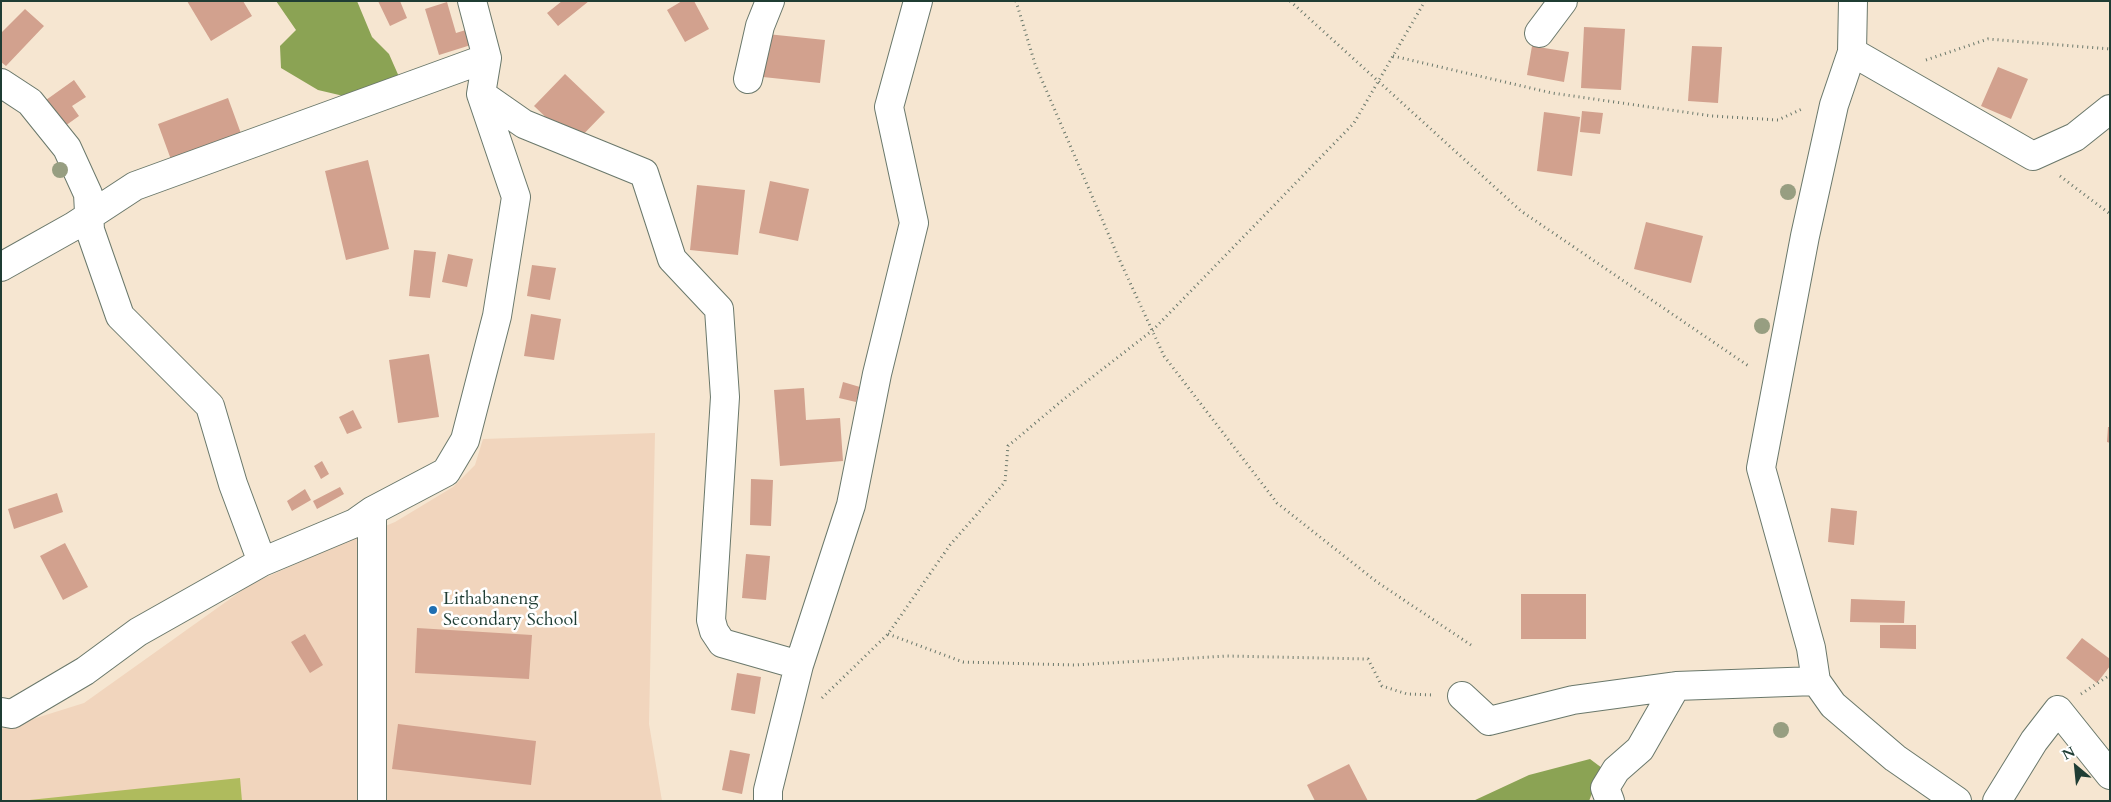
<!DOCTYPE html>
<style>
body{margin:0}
#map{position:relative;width:2111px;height:802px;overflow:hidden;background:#f6e6d1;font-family:Cardo,serif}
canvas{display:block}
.frame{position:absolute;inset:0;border:2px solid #1f3d34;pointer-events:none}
.north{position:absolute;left:2051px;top:742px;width:50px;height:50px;-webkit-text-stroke:4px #fff;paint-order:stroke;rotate:332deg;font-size:14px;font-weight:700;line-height:20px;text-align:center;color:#1f3d34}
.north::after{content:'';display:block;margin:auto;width:18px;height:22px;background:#1f3d34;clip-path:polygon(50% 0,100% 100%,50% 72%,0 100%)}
</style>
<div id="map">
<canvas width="2111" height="802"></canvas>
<div class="frame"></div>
<div class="north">N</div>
</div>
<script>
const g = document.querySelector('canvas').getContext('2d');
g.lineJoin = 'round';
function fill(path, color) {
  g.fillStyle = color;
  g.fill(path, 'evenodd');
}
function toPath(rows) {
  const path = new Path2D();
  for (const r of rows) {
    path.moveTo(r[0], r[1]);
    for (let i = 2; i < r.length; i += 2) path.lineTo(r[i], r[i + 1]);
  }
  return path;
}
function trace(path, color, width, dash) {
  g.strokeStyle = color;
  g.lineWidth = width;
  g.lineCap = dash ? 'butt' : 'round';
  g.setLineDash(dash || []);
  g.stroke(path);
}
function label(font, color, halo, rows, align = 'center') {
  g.font = font + ' Cardo,serif';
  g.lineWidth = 5;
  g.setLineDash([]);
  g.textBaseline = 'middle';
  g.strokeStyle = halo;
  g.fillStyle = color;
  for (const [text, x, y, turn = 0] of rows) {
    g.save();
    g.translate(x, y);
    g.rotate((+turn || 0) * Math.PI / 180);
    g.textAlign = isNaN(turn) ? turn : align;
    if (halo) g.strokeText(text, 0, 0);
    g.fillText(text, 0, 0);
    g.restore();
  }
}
const built = toPath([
 [655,433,649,724,662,801,1,801,1,729,84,703,251,584,327,550,395,522,453,487,475,465,483,439]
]);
const green = toPath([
 [240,778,242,801,20,801]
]);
const forest = toPath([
 [276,1,357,1,372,37,389,54,400,79,352,98,318,90,281,68,280,46,296,30],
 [1590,759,1602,768,1589,801,1473,801,1529,775]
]);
const building = toPath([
 [187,1,243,1,252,16,211,41],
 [378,1,400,1,407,18,390,26],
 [562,1,589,1,558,26,547,13],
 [682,1,694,1,709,29,685,42,667,10],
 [447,2,456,33,469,29,474,44,439,55,425,9],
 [25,9,44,26,6,66,1,62,1,33],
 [1584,27,1625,29,1621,90,1581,88],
 [767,34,825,40,820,83,763,77],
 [1532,46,1569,52,1564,82,1527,75],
 [1692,46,1722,47,1718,103,1688,101],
 [1998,67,2028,79,2011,119,1981,106],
 [565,74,605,112,574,144,534,106],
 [74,80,86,97,72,106,79,116,65,126,46,100],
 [228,98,243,139,173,165,158,124],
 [1582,111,1603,113,1600,134,1580,132],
 [1544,112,1580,117,1572,176,1537,171],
 [368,160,389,249,346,260,325,171],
 [770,181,809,189,798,241,759,233],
 [697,185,745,190,738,255,690,250],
 [1646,222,1703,236,1691,283,1634,269],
 [414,250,436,252,430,298,409,296],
 [448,254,473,259,467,287,442,282],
 [532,265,556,268,550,300,527,296],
 [531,314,561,319,554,360,524,356],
 [429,354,439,417,398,423,389,360],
 [843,382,860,387,856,402,839,398],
 [804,388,806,420,840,418,843,461,780,466,774,390],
 [353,410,362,428,347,434,339,417],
 [2108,427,2110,427,2110,443,2107,442],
 [322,461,329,474,321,479,314,466],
 [751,479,773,480,771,526,750,525],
 [340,487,344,494,317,509,313,501],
 [305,489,311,500,292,511,287,501],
 [57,493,63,512,14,529,8,509],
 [1831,508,1857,511,1854,545,1828,542],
 [65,543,88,587,63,600,40,556],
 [746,554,770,556,766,600,742,598],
 [1521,594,1586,594,1586,639,1521,639],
 [1851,599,1905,601,1904,623,1850,622],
 [1880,625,1916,625,1916,649,1880,648],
 [417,628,532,635,529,679,415,673],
 [305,634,323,665,310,673,291,642],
 [2082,638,2110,659,2110,666,2097,683,2066,658],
 [737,673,761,677,755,714,731,710],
 [398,724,536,741,531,785,392,769],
 [730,750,750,754,742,794,722,790],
 [1349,764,1368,801,1315,801,1307,785]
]);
const path = toPath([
 [1016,1,1035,64,1120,261,1164,356,1277,503,1377,582,1471,645],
 [1290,1,1521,211,1750,367],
 [1393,56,1552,93,1712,116,1778,120,1802,109],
 [1926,60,1988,39,2110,49],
 [2060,176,2110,214],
 [888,634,963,662,1074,665,1227,656,1368,659,1382,686,1407,694,1434,695],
 [2081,694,2110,675],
 [822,698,888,634,950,545,1005,482,1008,446,1064,399,1153,330,1354,123,1425,1]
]);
const street = toPath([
 [1853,1,1852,52,1834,105,1805,236,1761,468,1811,648,1816,681,1833,705,1895,758,1957,801],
 [1539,33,1563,1],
 [1852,52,2033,156,2075,137,2110,109],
 [748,79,760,26,770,1],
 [1,83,30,102,67,148,88,194,90,230,120,316,210,406,233,484,262,562],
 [481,94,524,124,644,173,672,259,719,309,725,397,711,620,714,631,722,643,799,665],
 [1,267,74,226,135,186,487,58],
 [1462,696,1489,721,1573,700,1676,686,1816,681],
 [1,712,12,714,85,671,138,632,262,562,355,523,372,511,446,472,465,440,497,316,516,197,481,94,487,58,472,1],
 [372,801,372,511],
 [768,801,768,790,799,665,851,505,877,374,914,223,889,107,918,1],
 [1610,801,1605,788,1616,770,1640,749,1676,686],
 [1997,801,2034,741,2058,710,2110,775]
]);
const trees = [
 [60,170],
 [1788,192],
 [1762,326],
 [1781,730]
];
const markers = [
 [433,610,5,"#1f6fb2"]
];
const poiNames = [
 ["Lithabaneng",443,600],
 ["Secondary School",443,621]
];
fill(built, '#f1d5bd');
fill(green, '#afbb5d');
fill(forest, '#8ba354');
fill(building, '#d2a18e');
trace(street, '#6a786b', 30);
trace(path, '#6a786b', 3, [1, 4]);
trace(street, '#fff', 28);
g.fillStyle = '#979e81';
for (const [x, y] of trees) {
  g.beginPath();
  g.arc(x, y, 8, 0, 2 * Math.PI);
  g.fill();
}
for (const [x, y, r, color] of markers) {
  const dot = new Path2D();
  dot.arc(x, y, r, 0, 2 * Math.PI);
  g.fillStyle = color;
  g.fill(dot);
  trace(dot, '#fff', 2);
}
label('18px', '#1f3d34', '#fff', poiNames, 'left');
</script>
